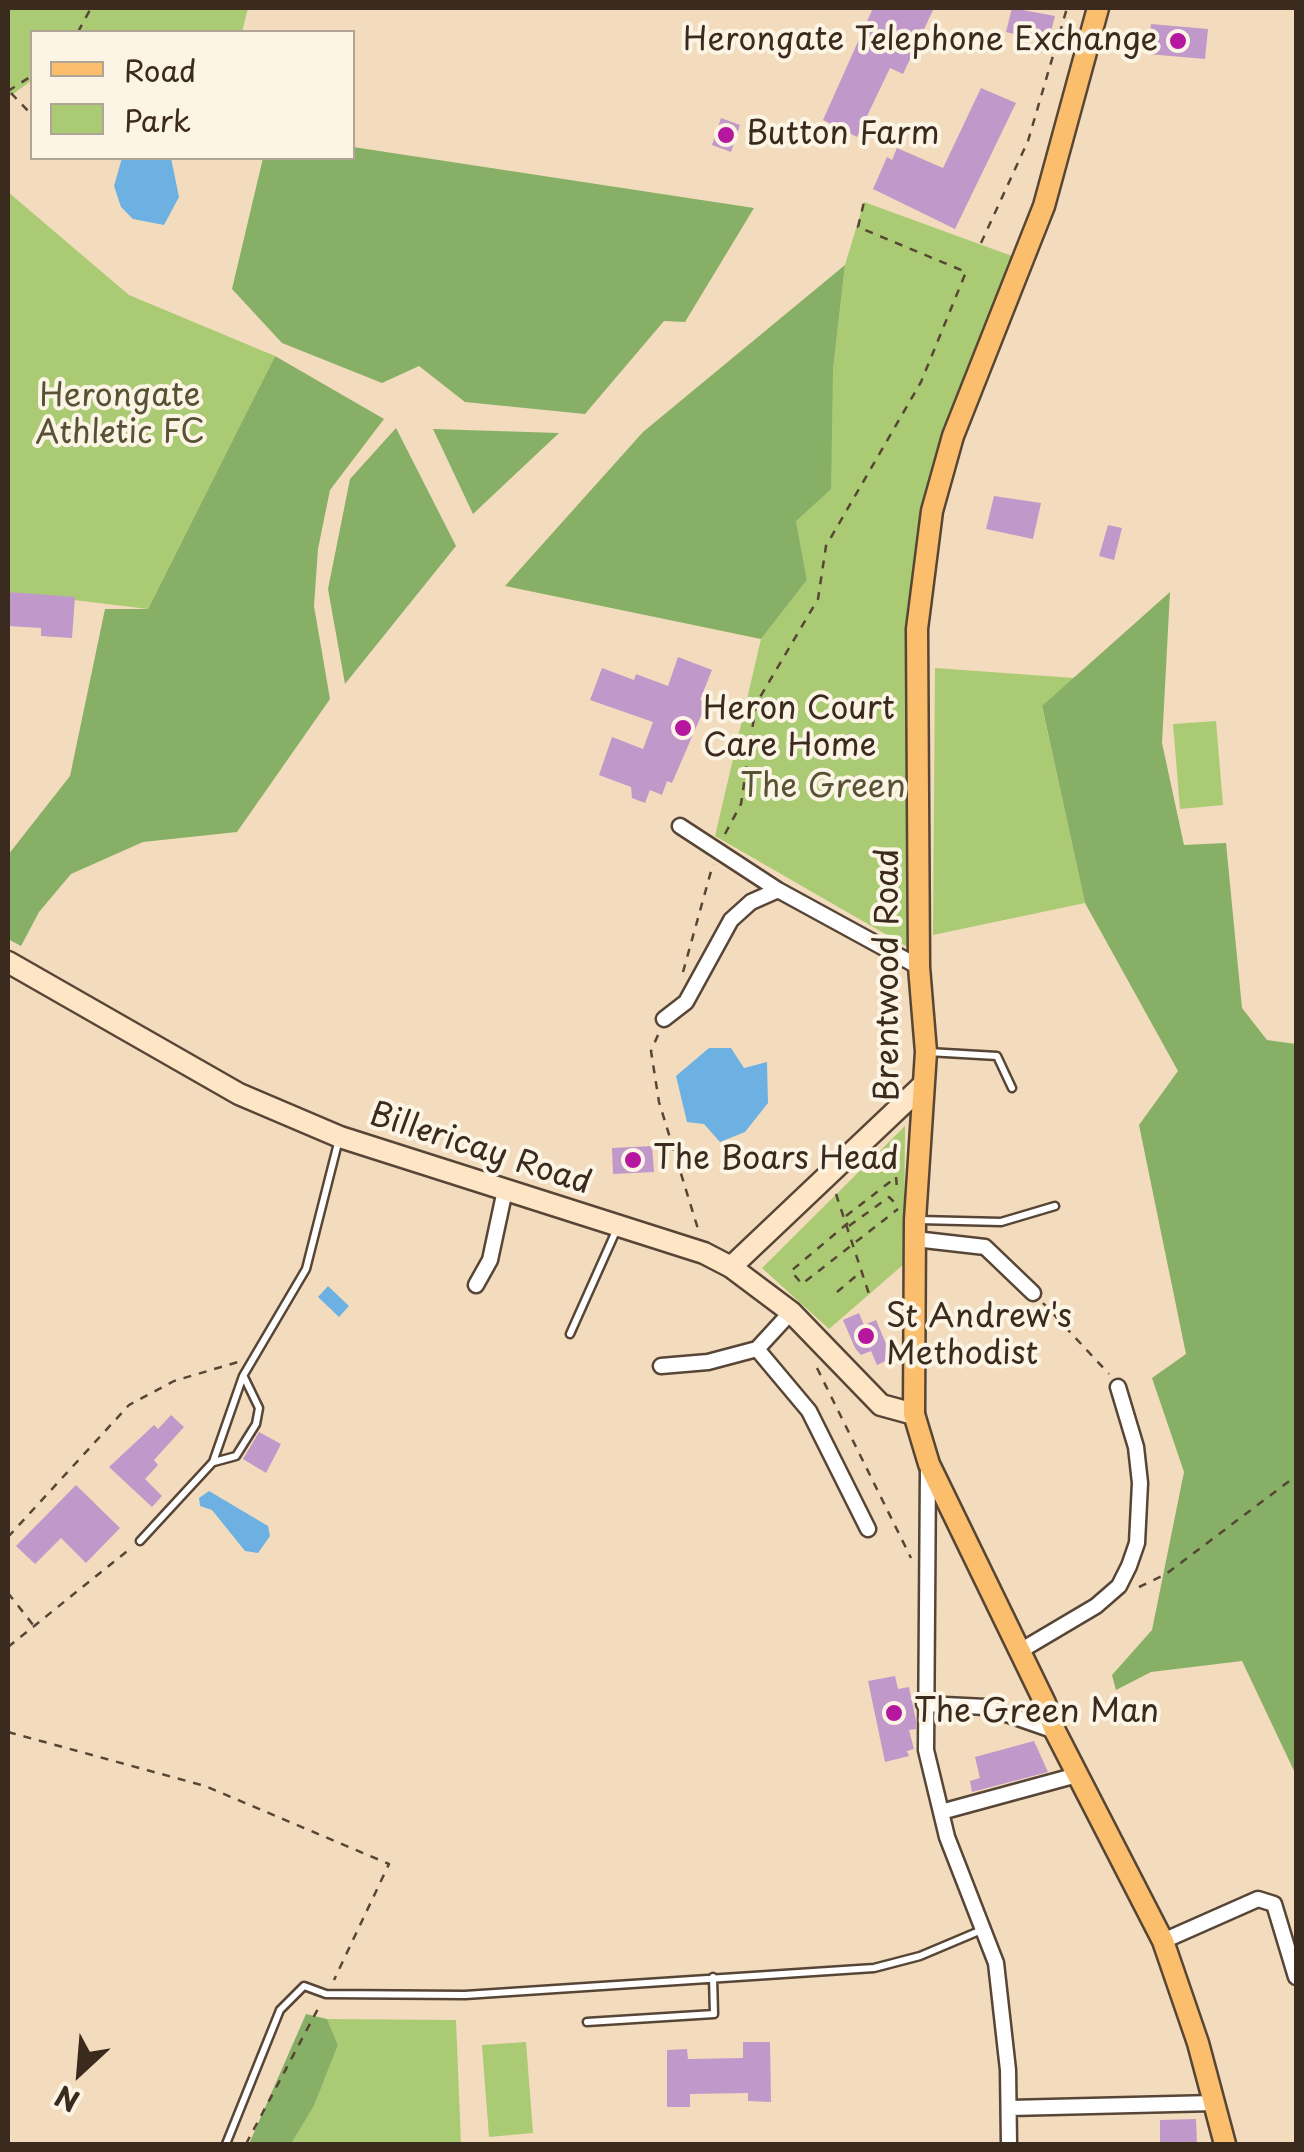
<!DOCTYPE html>
<style>
body{margin:0}
#map{position:relative;width:1304px;height:2152px;overflow:hidden;background:#f3dcbd;font-family:"Playpen Sans",sans-serif}
canvas{display:block}
.frame{position:absolute;inset:0;border:10px solid #3b2a1e;pointer-events:none}
.legend{position:absolute;left:30px;top:30px;width:325px;height:130px;box-sizing:border-box;background:#fcf5e5;border:2px solid #afa495;margin:0;padding:12px 18px;list-style:none;font-size:30px;color:#3b2a1e}
.legend li{display:flex;align-items:center;gap:20px;height:50px}
.legend b{width:50px;border:2px solid #afa495}
.north{position:absolute;left:30px;top:2022px;width:100px;height:100px;-webkit-text-stroke:8px #fcf5e5;paint-order:stroke;rotate:206deg;font-size:28px;font-weight:700;line-height:40px;text-align:center;color:#3b2a1e}
.north::after{content:'';display:block;margin:auto;width:35px;height:45px;background:#3b2a1e;clip-path:polygon(50% 0,100% 100%,50% 72%,0 100%)}
</style>
<div id="map">
<canvas width="1304" height="2152"></canvas>
<div class="frame"></div>
<ul class="legend">
<li><b style="height:12px;background:#fabe6d"></b>Road</li>
<li><b style="height:28px;background:#aacb73"></b>Park</li>
</ul>
<div class="north">N</div>
</div>
<script>
const g = document.querySelector('canvas').getContext('2d');
g.lineJoin = 'round';
function fill(path, color) {
  g.fillStyle = color;
  g.fill(path, 'evenodd');
}
function toPath(rows) {
  const path = new Path2D();
  for (const r of rows) {
    path.moveTo(r[0], r[1]);
    for (let i = 2; i < r.length; i += 2) path.lineTo(r[i], r[i + 1]);
  }
  return path;
}
function trace(path, color, width, dash) {
  g.strokeStyle = color;
  g.lineWidth = width;
  g.lineCap = dash ? 'butt' : 'round';
  g.setLineDash(dash || []);
  g.stroke(path);
}
function label(font, color, halo, rows, align = 'center') {
  g.font = font + ' "Playpen Sans",sans-serif';
  g.lineWidth = 8;
  g.setLineDash([]);
  g.textBaseline = 'middle';
  g.strokeStyle = halo;
  g.fillStyle = color;
  for (const [text, x, y, turn = 0] of rows) {
    g.save();
    g.translate(x, y);
    g.rotate((+turn || 0) * Math.PI / 180);
    g.textAlign = isNaN(turn) ? turn : align;
    if (halo) g.strokeText(text, 0, 0);
    g.fillText(text, 0, 0);
    g.restore();
  }
}
const green = toPath([
 [8,8,248,8,242,32,32,32,32,80,8,98],
 [8,192,129,295,275,356,148,609,8,592],
 [864,202,1023,260,953,436,917,629,920,954,715,836,761,639,807,580,796,521,833,370,845,265],
 [935,668,1074,678,1042,707,1085,903,933,935],
 [1216,721,1223,805,1180,809,1173,724],
 [905,1126,904,1264,829,1329,762,1268],
 [327,2019,456,2020,461,2144,291,2144,314,2106,338,2045],
 [526,2042,533,2133,489,2137,482,2045]
]);
const forest = toPath([
 [353,147,754,208,685,322,664,321,585,414,465,402,419,366,382,383,282,343,232,289,263,158,352,158],
 [845,265,833,370,831,489,796,521,807,580,761,639,505,586,643,432],
 [275,356,384,419,330,490,318,549,314,606,330,699,237,832,143,842,71,874,39,912,21,946,8,939,8,855,70,776,105,609,148,609],
 [396,428,456,546,345,684,328,589,350,479],
 [433,429,559,433,473,514],
 [1170,592,1162,743,1184,845,1226,843,1242,1008,1267,1040,1296,1044,1296,1775,1242,1661,1151,1672,1116,1690,1112,1675,1152,1630,1184,1472,1152,1378,1186,1354,1139,1125,1178,1071,1085,903,1042,706],
 [306,2014,327,2019,338,2045,314,2106,291,2144,249,2144]
]);
const water = toPath([
 [122,158,171,158,179,197,164,225,133,219,121,207,114,186],
 [709,1048,731,1048,744,1068,767,1062,768,1103,745,1132,720,1142,704,1124,687,1122,676,1076],
 [328,1286,349,1306,339,1317,318,1297],
 [209,1491,268,1526,270,1536,258,1553,245,1551,212,1510,200,1506,199,1498]
]);
const building = toPath([
 [873,8,934,8,903,74,890,68,857,137,823,120],
 [1012,8,1055,16,1048,43,1006,32],
 [1151,24,1208,29,1205,59,1148,54],
 [981,88,1016,103,955,229,873,189,887,157,892,160,897,148,943,168],
 [721,118,740,125,731,152,712,145],
 [994,496,1041,503,1033,539,986,529],
 [1108,525,1122,528,1114,560,1099,556],
 [8,592,75,597,72,638,41,636,41,628,8,626],
 [678,657,712,670,700,700,707,702,672,783,667,781,662,795,650,790,645,803,632,798,631,787,599,775,612,737,643,749,653,722,590,700,602,668,634,680,636,674,668,686],
 [652,1146,654,1172,613,1174,612,1148],
 [859,1313,864,1325,876,1320,892,1358,877,1365,871,1351,861,1355,855,1348,843,1320],
 [171,1415,184,1427,154,1460,158,1465,145,1479,162,1496,152,1507,109,1467,154,1425,158,1429],
 [259,1432,281,1444,266,1473,243,1459],
 [76,1485,120,1528,86,1563,61,1538,35,1564,16,1546],
 [895,1676,898,1689,909,1687,916,1721,916,1729,909,1730,914,1749,907,1751,909,1756,885,1762,868,1681],
 [1034,1741,1048,1772,972,1792,970,1781,980,1778,975,1757],
 [743,2042,770,2042,771,2102,748,2101,748,2093,690,2094,690,2107,667,2107,667,2050,687,2049,688,2059,743,2058],
 [1196,2119,1197,2144,1160,2144,1160,2120]
]);
const path = toPath([
 [78,32,91,8],
 [8,91,30,77,32,70],
 [11,93,32,115],
 [981,243,1028,141,1067,8],
 [725,834,741,804,756,704,818,599,826,546,921,382,966,272,858,227,864,202],
 [683,972,713,864],
 [658,1035,651,1051,659,1102,698,1229],
 [896,1177,897,1188],
 [836,1194,869,1294],
 [846,1216,895,1178],
 [848,1223,791,1271,802,1284,898,1209],
 [849,1226,889,1197,895,1203],
 [837,1292,862,1271],
 [1043,1303,1109,1374],
 [817,1368,911,1558],
 [8,1537,129,1405,174,1381,238,1362],
 [1139,1587,1166,1574,1296,1476],
 [8,1593,34,1626],
 [8,1647,131,1548],
 [8,1732,205,1786,389,1864,334,1980],
 [246,2144,320,2005]
]);
const lane = toPath([
 [928,1052,997,1056,1012,1088],
 [919,1220,1001,1222,1055,1206],
 [570,1334,616,1231],
 [214,1462,236,1456,256,1424,259,1408,244,1377],
 [140,1541,213,1462,243,1376,306,1269,338,1143],
 [587,2022,714,2014,713,1977],
 [226,2144,280,2010,304,1986,326,1994,465,1995,874,1968,920,1956,984,1929]
]);
const street = toPath([
 [680,826,778,890,919,967],
 [664,1019,686,1002,731,920,751,902,778,890],
 [915,1239,985,1247,1033,1293],
 [476,1285,490,1260,505,1190],
 [757,1349,791,1312],
 [661,1366,708,1362,757,1349,809,1411,868,1529],
 [928,1468,926,1750,947,1837,996,1963,1008,2070,1009,2144],
 [1020,1651,1096,1606,1119,1586,1129,1566,1137,1543,1140,1483,1136,1447,1118,1387],
 [924,1704,986,1707,1055,1731],
 [941,1812,1077,1775],
 [1163,1941,1258,1899,1274,1904,1296,1977],
 [1010,2108,1214,2103]
]);
const secondary = toPath([
 [8,962,239,1094,340,1137,704,1253,731,1267,791,1312,881,1405,914,1414],
 [731,1267,922,1086]
]);
const primary = toPath([
 [1098,8,1044,206,953,436,932,511,917,629,919,967,926,1052,915,1220,914,1414,929,1464,1045,1703,1055,1731,1163,1941,1198,2043,1225,2144]
]);
const markers = [
 [1178,41,10,"#b5179e"],
 [726,135,10,"#b5179e"],
 [683,728,10,"#b5179e"],
 [633,1160,10,"#b5179e"],
 [866,1336,10,"#b5179e"],
 [894,1713,10,"#b5179e"]
];
const poiNames = [
 ["Herongate Telephone Exchange",1158,41,"right"],
 ["Button Farm",746,135],
 ["Heron Court",703,710],
 ["Care Home",703,747],
 ["The Boars Head",653,1160],
 ["St Andrew's",886,1318],
 ["Methodist",886,1355],
 ["The Green Man",914,1713]
];
const parkNames = [
 ["Herongate",120,397],
 ["Athletic FC",120,434],
 ["The Green",823,788]
];
const streetNames = [
 ["Brentwood Road",889,975,-90],
 ["Billericay Road",480,1150,18]
];
fill(green, '#aacb73');
fill(forest, '#87af65');
fill(water, '#6db1e3');
fill(building, '#c098c9');
trace(lane, '#574536', 11);
trace(street, '#574536', 19);
trace(secondary, '#574536', 25);
trace(primary, '#574536', 25);
trace(path, '#574536', 2.5, [8, 8]);
trace(lane, '#fff', 6);
trace(street, '#fff', 14);
trace(secondary, '#fde5c5', 20);
trace(primary, '#fabe6d', 20);
for (const [x, y, r, color] of markers) {
  const dot = new Path2D();
  dot.arc(x, y, r, 0, 2 * Math.PI);
  g.fillStyle = color;
  g.fill(dot);
  trace(dot, '#fcf5e5', 4);
}
label('32px', '#3b2a1e', '#fcf5e5', poiNames, 'left');
label('32px', '#575233', '#fcf5e5', parkNames);
label('32px', '#3b2a1e', '#fcf5e5', streetNames);
</script>
